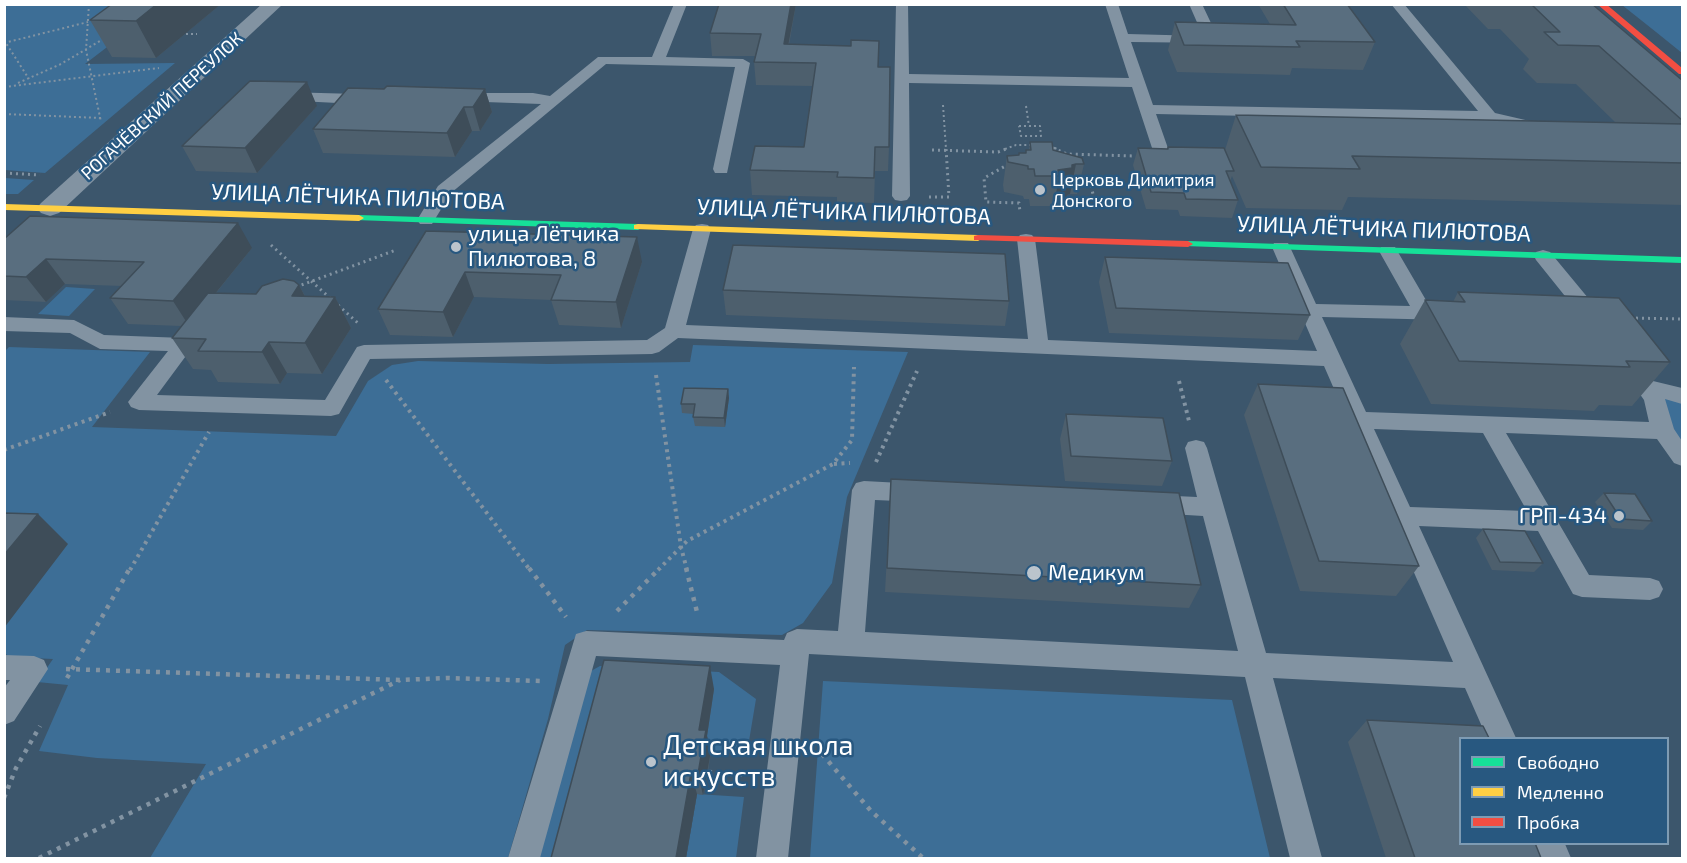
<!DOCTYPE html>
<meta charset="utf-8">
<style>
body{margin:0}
#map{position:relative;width:1687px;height:863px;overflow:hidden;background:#3c566c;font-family:"Exo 2",sans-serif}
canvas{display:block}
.frame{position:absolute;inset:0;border:6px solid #fff;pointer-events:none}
.legend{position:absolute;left:1459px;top:737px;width:210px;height:108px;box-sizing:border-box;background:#285880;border:2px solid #7e9bb3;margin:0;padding:8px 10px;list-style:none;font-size:18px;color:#fff}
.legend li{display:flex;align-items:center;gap:12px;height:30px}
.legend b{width:30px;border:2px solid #7e9bb3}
</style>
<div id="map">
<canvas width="1687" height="863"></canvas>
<div class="frame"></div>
<ul class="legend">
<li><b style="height:8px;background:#16e098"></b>Свободно</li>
<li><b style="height:8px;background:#ffcf43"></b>Медленно</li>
<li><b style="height:8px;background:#f24e42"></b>Пробка</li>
</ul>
</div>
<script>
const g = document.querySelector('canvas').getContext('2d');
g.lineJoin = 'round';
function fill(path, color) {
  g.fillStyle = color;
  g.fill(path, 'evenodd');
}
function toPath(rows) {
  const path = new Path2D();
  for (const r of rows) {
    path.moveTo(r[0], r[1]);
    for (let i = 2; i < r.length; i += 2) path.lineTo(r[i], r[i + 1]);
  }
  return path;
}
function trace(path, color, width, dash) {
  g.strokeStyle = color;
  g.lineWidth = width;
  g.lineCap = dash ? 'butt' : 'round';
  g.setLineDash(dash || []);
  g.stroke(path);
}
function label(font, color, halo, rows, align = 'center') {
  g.font = font + ' "Exo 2",sans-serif';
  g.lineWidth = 5;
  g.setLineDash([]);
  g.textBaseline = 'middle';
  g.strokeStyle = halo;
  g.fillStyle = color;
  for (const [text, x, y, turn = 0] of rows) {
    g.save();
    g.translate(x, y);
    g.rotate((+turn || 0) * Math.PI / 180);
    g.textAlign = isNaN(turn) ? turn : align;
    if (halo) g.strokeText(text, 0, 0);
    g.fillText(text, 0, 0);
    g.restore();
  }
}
const green = toPath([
 [5,5,162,5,85,64,175,63,45,173,5,170],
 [1622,5,1682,5,1682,53,1656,32],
 [5,178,34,180,18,194,5,194],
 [66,287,95,289,69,316,38,314],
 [693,345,908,352,847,497,832,583,803,623,782,635,587,630,565,645,548,719,508,858,150,858,206,764,97,758,39,751,68,685,37,682,53,659,9,657,5,653,4,352,9,347,150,352,92,427,336,436,368,381,392,365,418,361,548,364,690,362],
 [1663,396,1682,401,1682,446,1671,430],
 [600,666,719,672,756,699,747,753,705,751,567,858,536,858,585,682,591,671],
 [823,681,1232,700,1270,858,810,858],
 [697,794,744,797,736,858,686,858]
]);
const pathFar3 = toPath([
 [89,4,86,50,101,122],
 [4,8,9,4],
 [186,34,197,34],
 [4,40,29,79],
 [4,43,88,22],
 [18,83,61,64,105,38],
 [4,87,159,68],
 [943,105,946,149],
 [1026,106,1029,126],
 [4,114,101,118],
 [1019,126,1040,126,1041,136,1021,136,1019,126],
 [1050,146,1057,149],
 [1005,149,1016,145,1034,145]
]);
const pathFar2 = toPath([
 [1053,148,1067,154,1134,156],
 [932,150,998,152,1009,148],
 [1009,164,984,178,986,202,1019,203,1020,212],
 [4,173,40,175],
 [929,197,949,197,946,148],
 [1063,211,1062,204,1096,206,1090,182,1077,176],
 [271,245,359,324],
 [296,287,396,250],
 [1630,318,1682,319]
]);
const pathFar1 = toPath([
 [656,375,681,547,687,570],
 [386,380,530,570],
 [1179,381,1189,421],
 [4,450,110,412],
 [876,462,917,371],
 [834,464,850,463],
 [130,570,209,432],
 [658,570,687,541,833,464,852,440,854,367]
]);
const path = toPath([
 [529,568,566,617],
 [686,568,698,616],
 [617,611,660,568],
 [66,669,401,680,447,678,541,681],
 [67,678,130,568],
 [822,754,871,811,923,858],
 [708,772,746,775],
 [4,798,16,768,40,726],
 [39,858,400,680]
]);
const lane = toPath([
 [674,4,687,4,666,57,743,59,750,63,727,173,715,173,713,169,735,67,606,64,451,193,432,224,420,224,417,220,438,186,541,104,457,101,449,96,452,93,533,93,550,96,598,57,652,57,674,4],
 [896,4,908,4,909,74,1129,78,1105,4,1118,4,1128,34,1203,36,1189,4,1202,4,1219,40,1217,43,1131,42,1153,105,1478,111,1391,4,1404,4,1495,113,1547,125,1549,128,1541,133,1490,121,1156,114,1170,154,1162,159,1154,154,1132,87,909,83,910,196,907,200,901,201,895,200,892,196,896,4],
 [284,92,357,94,368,92,376,97,373,100,357,104,279,100,276,97,279,94,284,92],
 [702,224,708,225,711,229,686,325,1028,339,1017,239,1020,235,1026,234,1032,235,1035,239,1048,340,1317,351,1272,247,1274,243,1288,243,1290,247,1316,304,1410,306,1379,251,1381,247,1395,247,1430,307,1449,308,1456,309,1459,314,1456,319,1449,320,1322,317,1366,412,1649,422,1644,400,1619,364,1622,359,1629,357,1636,359,1653,381,1682,388,1682,404,1665,399,1674,429,1682,441,1682,466,1674,463,1657,439,1506,433,1589,575,1650,578,1659,581,1663,589,1659,597,1650,600,1582,597,1573,594,1538,531,1419,526,1516,738,1487,738,1465,688,1273,678,1322,858,1290,858,1245,677,809,654,788,858,756,858,780,665,596,656,540,858,508,858,576,634,586,631,784,640,787,633,797,629,838,631,852,490,856,483,864,481,920,484,928,486,932,493,928,500,920,502,875,500,865,632,1238,651,1203,516,1154,513,1145,511,1142,504,1145,497,1154,495,1197,497,1185,448,1188,442,1196,440,1204,442,1207,448,1266,653,1453,662,1324,366,678,338,659,352,652,354,370,359,339,414,331,416,139,410,131,407,128,402,168,351,100,349,70,333,4,331,4,317,74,320,104,335,184,338,191,340,194,345,157,395,325,400,357,347,364,345,647,340,665,328,693,229,696,225,702,224],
 [1374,429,1483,433,1527,511,1410,507,1374,429],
 [1543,250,1550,252,1603,316,1606,321,1603,326,1596,328,1589,326,1536,260,1534,256,1536,252,1543,250],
 [4,655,34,656,44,660,48,669,14,721,4,725,4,688,10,680,4,680,4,655],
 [1533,844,1565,844,1571,858,1539,858,1533,844]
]);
const street = toPath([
 [262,4,283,4,59,213,50,216,41,213,37,208,41,203,262,4]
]);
const fast = toPath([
 [359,215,638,224,643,227,638,230,355,220,355,216,359,215],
 [1188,241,1682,257,1682,263,1184,246,1184,242,1188,241]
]);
const slow = toPath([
 [4,204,359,215,364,218,359,221,4,210,4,204],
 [638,224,978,235,983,238,978,241,634,229,634,225,638,224]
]);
const jam = toPath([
 [1597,4,1606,4,1682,68,1682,74,1679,74,1597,4],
 [978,235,1188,241,1193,244,1188,247,974,240,974,236,978,235]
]);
const wall = toPath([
 [221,4,156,58,112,57,90,20],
 [719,4,796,4,789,45,878,67,889,147,888,171,875,171,874,203,837,202,837,197,752,195,750,170,804,147,812,86,756,85,754,62,755,56,712,56,710,33],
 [1258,4,1347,4,1375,42,1363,70,1292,68,1290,75,1177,72,1168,50,1175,22,1270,24],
 [1464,4,1592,4,1683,81,1683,205,1348,197,1342,210,1246,208,1232,176,1230,181,1238,200,1232,218,1180,216,1178,210,1146,209,1133,165,1138,148,1167,149,1168,147,1225,150,1236,115,1616,123,1576,84,1537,83,1523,69,1529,59,1500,29,1488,29],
 [384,89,485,89,492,112,480,131,472,131,455,157,323,153,313,129],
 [317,106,257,173,196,171,182,146],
 [1030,142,1053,150,1084,164,1077,194,1070,194,1067,195,1066,198,1055,200,1054,206,1030,206,1029,199,1024,199,1023,196,1004,192,1003,185,1007,156,1018,155,1025,153,1026,150,1029,150],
 [426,231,642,262,621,328,559,325,551,300,474,297,453,337,390,335,378,309],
 [4,239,252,248,216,293,256,294,299,285,305,296,335,297,351,328,322,374,287,373,280,384,218,382,211,370,193,369,172,338,181,326,128,324,110,298,122,286,65,284,46,302,4,300],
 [1105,257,1310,315,1298,340,1109,333,1099,282],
 [723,290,1009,301,1005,326,726,315],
 [1458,292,1670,362,1632,406,1599,405,1594,411,1431,404,1400,344,1425,300,1453,302],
 [1258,384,1419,566,1396,596,1300,591,1244,415],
 [728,389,729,398,725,427,695,426,693,417,694,414,682,413,681,404],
 [1066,414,1172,461,1162,486,1065,481,1060,439],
 [891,479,1201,585,1189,608,885,592],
 [1604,493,1652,521,1643,530,1612,528,1595,502],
 [1483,529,1543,563,1534,572,1492,570,1476,538],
 [714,689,707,736,711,751,708,772,703,795,697,794,686,858,551,858],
 [1367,720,1541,858,1386,858,1348,742]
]);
const shadedWall = toPath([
 [157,4,221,4,156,58,136,21],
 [791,4,796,4,785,62,784,44],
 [307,82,317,106,257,173,245,148],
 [485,89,492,112,480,131,473,107],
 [464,107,472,131,455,157,447,133],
 [1076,164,1070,194,1067,195,1066,198,1055,200,1059,176,1058,170],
 [238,223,252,248,189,326,173,301],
 [637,237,642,262,621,328,616,302],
 [46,259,65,284,46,302,26,277],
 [465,272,474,297,453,337,443,312],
 [299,285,315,316,292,296],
 [335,297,351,328,322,374,305,343],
 [269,342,287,373,280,384,262,352],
 [728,389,729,398,725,427,724,418],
 [38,514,68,544,4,628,4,555],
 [710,666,714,689,707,736,711,751,703,795,698,774,699,730],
 [691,773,697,794,686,858,676,858]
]);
const building = toPath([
 [112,4,157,4,136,21,90,20,112,4],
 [719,4,791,4,784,44,851,46,851,40,879,41,878,67,890,67,889,147,875,147,874,178,837,177,838,172,750,170,755,146,804,147,816,63,754,62,761,34,710,33,719,4],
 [1283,4,1347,4,1375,42,1296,41,1300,47,1184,45,1175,22,1296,25,1283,4],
 [1531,4,1592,4,1683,81,1683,121,1599,46,1558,45,1544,32,1560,32,1531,4],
 [250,81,307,82,245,148,182,146,250,81],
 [387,86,485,89,473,107,464,107,447,133,313,129,348,88,384,89,387,86],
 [1236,115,1683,124,1683,163,1352,156,1360,169,1261,167,1236,115],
 [1030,142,1052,142,1053,150,1082,158,1084,164,1076,164,1072,165,1072,168,1058,170,1059,176,1035,176,1034,169,1028,169,1028,166,1008,162,1007,156,1019,155,1019,153,1026,153,1026,150,1031,150,1030,142],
 [1168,147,1224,148,1234,171,1226,171,1238,200,1186,199,1184,193,1151,192,1138,148,1168,149,1168,147],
 [30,216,238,223,173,301,110,298,144,262,46,259,26,277,4,276,4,239,30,216],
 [426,231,637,237,616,302,551,300,561,275,465,272,443,312,378,309,426,231],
 [733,245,1005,254,1009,301,723,290,733,245],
 [1105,257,1288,263,1310,315,1116,308,1105,257],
 [283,279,294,281,299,285,292,296,335,297,305,343,269,342,262,352,198,351,206,339,172,338,208,293,256,294,262,286,283,279],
 [1458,292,1619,298,1670,362,1626,361,1630,367,1459,361,1425,300,1465,302,1458,292],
 [1258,384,1343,388,1419,566,1319,561,1258,384],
 [684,388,728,389,724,418,693,417,695,404,681,404,684,388],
 [1066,414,1163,418,1172,461,1071,456,1066,414],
 [891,479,1179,493,1201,585,887,568,891,479],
 [1604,493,1635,494,1652,521,1621,519,1604,493],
 [4,513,38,514,4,555,4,513],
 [1483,529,1525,531,1543,563,1500,562,1483,529],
 [604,660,710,666,699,730,706,730,702,751,698,774,691,773,676,858,551,858,604,660],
 [1367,720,1483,726,1489,738,1461,738,1461,843,1535,843,1541,858,1415,858,1367,720]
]);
const markers = [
 [1040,190,6,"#bbc4cc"],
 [456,247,6,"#bbc4cc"],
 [1619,516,6,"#bbc4cc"],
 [1034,573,8,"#bbc4cc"],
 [651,762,6,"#bbc4cc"]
];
const farStreetnames = [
 ["РОГАЧЁВСКИЙ ПЕРЕУЛОК",162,106,-42]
];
const farPoinames = [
 ["Церковь Димитрия",1052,180],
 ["Донского",1052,201]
];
const streetNames = [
 ["УЛИЦА ЛЁТЧИКА ПИЛЮТОВА",358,197,2],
 ["УЛИЦА ЛЁТЧИКА ПИЛЮТОВА",844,212,2],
 ["УЛИЦА ЛЁТЧИКА ПИЛЮТОВА",1384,229,2]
];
const poiNames = [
 ["улица Лётчика",468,234],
 ["Пилютова, 8",468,259],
 ["ГРП-434",1607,516,"right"],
 ["Медикум",1048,573]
];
const nearPoinames = [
 ["Детская школа",663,746],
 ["искусств",663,777]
];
fill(green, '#3d6e96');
trace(pathFar3, '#8293a2', 2, [2, 3]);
trace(pathFar2, '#8293a2', 3, [2, 4]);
trace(pathFar1, '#8293a2', 4, [3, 4.5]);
trace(path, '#8293a2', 4.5, [4, 6]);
fill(lane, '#8293a2');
fill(street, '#8293a2');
fill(fast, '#16e098');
fill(slow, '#ffcf43');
fill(jam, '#f24e42');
fill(wall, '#4d5f6d');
fill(shadedWall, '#3e4d59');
fill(building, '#596e7f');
trace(building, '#3e4d59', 1.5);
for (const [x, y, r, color] of markers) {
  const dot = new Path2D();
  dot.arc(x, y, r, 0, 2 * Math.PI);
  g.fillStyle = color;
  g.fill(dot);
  trace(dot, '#285880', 2);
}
label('18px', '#fff', '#285880', farStreetnames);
label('18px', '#fff', '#285880', farPoinames, 'left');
label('22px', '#fff', '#285880', streetNames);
label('22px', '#fff', '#285880', poiNames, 'left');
label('27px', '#fff', '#285880', nearPoinames, 'left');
</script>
